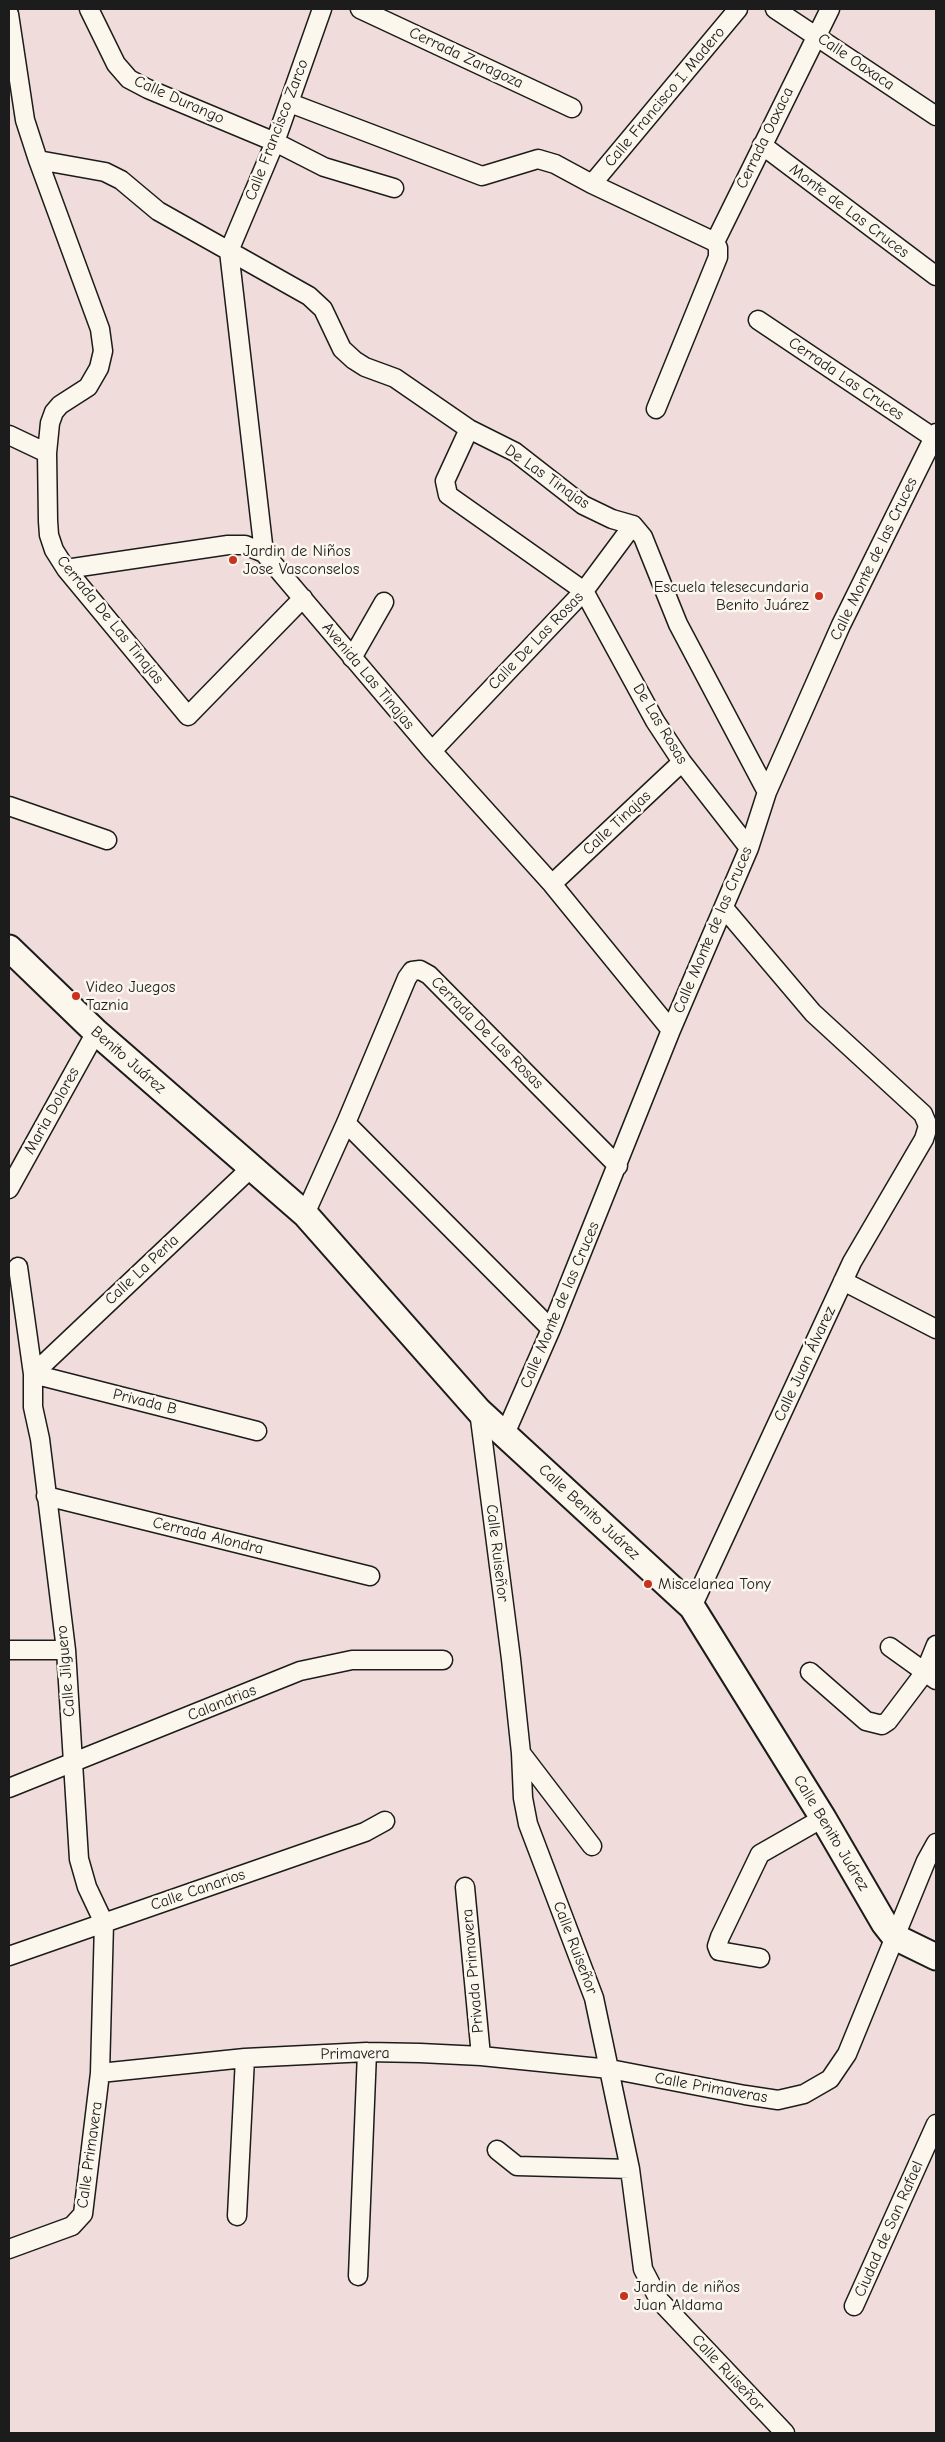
<!DOCTYPE html>
<meta charset="utf-8">
<style>
body{margin:0}
#map{position:relative;width:945px;height:2442px;overflow:hidden;background:#f0dddb;font-family:"Comic Neue",sans-serif}
canvas{display:block}
.frame{position:absolute;inset:0;border:10px solid #1c1c1c;pointer-events:none}
</style>
<div id="map">
<canvas width="945" height="2442"></canvas>
<div class="frame"></div>
</div>
<script>
const g = document.querySelector('canvas').getContext('2d');
g.lineJoin = 'round';
function toPath(rows) {
  const path = new Path2D();
  for (const r of rows) {
    path.moveTo(r[0], r[1]);
    for (let i = 2; i < r.length; i += 2) path.lineTo(r[i], r[i + 1]);
  }
  return path;
}
function trace(path, color, width, dash) {
  g.strokeStyle = color;
  g.lineWidth = width;
  g.lineCap = dash ? 'butt' : 'round';
  g.setLineDash(dash || []);
  g.stroke(path);
}
function label(font, color, halo, rows, align = 'center') {
  g.font = font + ' "Comic Neue",sans-serif';
  g.lineWidth = 5;
  g.setLineDash([]);
  g.textBaseline = 'middle';
  g.strokeStyle = halo;
  g.fillStyle = color;
  for (const [text, x, y, turn = 0] of rows) {
    g.save();
    g.translate(x, y);
    g.rotate((+turn || 0) * Math.PI / 180);
    g.textAlign = isNaN(turn) ? turn : align;
    if (halo) g.strokeText(text, 0, 0);
    g.fillText(text, 0, 0);
    g.restore();
  }
}
const street = toPath([
 [89,9,116,64,129,79,148,89,275,142,324,167,394,188],
 [322,9,275,142,229,251,264,553,432,751,552,884,671,1030],
 [360,9,572,108],
 [775,9,936,116],
 [9,14,25,120,38,160,100,329,103,351,99,368,88,387,60,405,54,412,50,423,47,453,48,521,49,535,54,550,66,569,188,716,303,598],
 [290,103,482,176,538,159,555,164,592,184,715,242],
 [762,145,936,276],
 [38,160,105,172,121,180,158,211,309,296,323,309,342,349,354,360,365,367,395,378,469,429,515,452,583,505,612,519,633,525,643,537,678,624,767,792],
 [592,184,738,9],
 [715,242,830,9],
 [758,320,934,438],
 [656,409,718,257,718,248,715,242],
 [469,429,445,481,448,495,584,591,655,721,682,762,749,848],
 [9,435,47,453],
 [66,569,228,545,245,545,264,553],
 [352,658,384,602],
 [432,751,584,591,633,525],
 [9,806,107,840],
 [552,884,682,762],
 [346,1123,551,1329],
 [252,1167,33,1374,257,1431],
 [9,1189,96,1032],
 [305,1214,346,1123,407,978,412,971,420,970,429,975,618,1166],
 [843,1281,936,1329],
 [479,1411,511,1659,521,1753,523,1798,528,1824,594,1998,630,2169,643,2269,659,2300,785,2433],
 [505,1434,551,1329,671,1030,749,848,767,792,841,625,936,433],
 [46,1496,370,1576],
 [692,1607,852,1262,924,1139,928,1126,923,1114,813,1013,724,908],
 [890,1647,936,1680],
 [9,1650,66,1650],
 [810,1672,866,1721,882,1725,888,1721,925,1672,936,1645],
 [521,1753,592,1846],
 [9,1788,300,1671,352,1660,443,1660],
 [465,1887,481,2056],
 [9,1956,365,1832,385,1821],
 [760,1958,719,1951,717,1946,720,1937,760,1854,823,1818],
 [100,2073,245,2058,367,2052,420,2053,481,2056,610,2069,745,2095,778,2100,804,2094,830,2079,847,2054,926,1861,936,1843],
 [497,2150,517,2166,630,2169],
 [237,2216,245,2058],
 [9,2249,72,2226,83,2214,100,2073,104,1923,87,1887,79,1859,66,1650,40,1439,33,1407,33,1374,18,1267],
 [358,2276,367,2052],
 [854,2306,936,2124]
]);
const secondary = toPath([
 [9,948,96,1032,305,1214,479,1411,692,1607,823,1818,884,1923,895,1937,936,1957]
]);
const markers = [
 [233,560,5,"#c8321e"],
 [819,596,5,"#c8321e"],
 [76,996,5,"#c8321e"],
 [648,1584,5,"#c8321e"],
 [624,2296,5,"#c8321e"]
];
const streetNames = [
 ["Cerrada Zaragoza",466,58,25],
 ["Calle Oaxaca",856,62,34],
 ["Calle Francisco I. Madero",665,97,-50],
 ["Calle Durango",179,100,24],
 ["Calle Francisco Zarco",277,130,-69],
 ["Cerrada Oaxaca",765,138,-64],
 ["Monte de Las Cruces",849,211,37],
 ["Cerrada Las Cruces",846,379,34],
 ["De Las Tinajas",547,477,35],
 ["Calle Monte de las Cruces",874,559,-64],
 ["Cerrada De Las Tinajas",110,620,51],
 ["Calle De Las Rosas",536,641,-46],
 ["Avenida Las Tinajas",368,676,50],
 ["De Las Rosas",660,724,59],
 ["Calle Tinajas",617,823,-43],
 ["Calle Monte de las Cruces",713,930,-67],
 ["Cerrada De Las Rosas",487,1033,45],
 ["Benito Juárez",128,1060,41],
 ["Maria Dolores",52,1111,-61],
 ["Calle La Perla",142,1270,-43],
 ["Calle Monte de las Cruces",560,1305,-67],
 ["Calle Juan Álvarez",805,1364,-65],
 ["Privada B",145,1402,14],
 ["Calle Benito Juárez",589,1512,43],
 ["Cerrada Alondra",208,1536,14],
 ["Calle Ruiseñor",497,1553,83],
 ["Calle Jilguero",66,1671,-95],
 ["Calandrias",222,1703,-22],
 ["Calle Benito Juárez",831,1833,59],
 ["Calle Canarios",198,1890,-19],
 ["Calle Ruiseñor",575,1948,69],
 ["Privada Primavera",473,1971,-95],
 ["Primavera",355,2054,-1],
 ["Calle Primaveras",711,2088,10],
 ["Calle Primavera",90,2155,-82],
 ["Ciudad de San Rafael",889,2229,-66],
 ["Calle Ruiseñor",728,2373,47]
];
const poiNames = [
 ["Jardin de Niños",243,551],
 ["Jose Vasconselos",243,569],
 ["Escuela telesecundaria",809,587,"right"],
 ["Benito Juárez",809,605,"right"],
 ["Video Juegos",86,987],
 ["Taznia",86,1005],
 ["Miscelanea Tony",658,1584],
 ["Jardin de niños",634,2287],
 ["Juan Aldama",634,2305]
];
trace(street, '#1c1c1c', 21);
trace(secondary, '#1c1c1c', 29);
trace(street, '#fbf7ec', 18);
trace(secondary, '#fbf7ec', 25);
for (const [x, y, r, color] of markers) {
  const dot = new Path2D();
  dot.arc(x, y, r, 0, 2 * Math.PI);
  g.fillStyle = color;
  g.fill(dot);
  trace(dot, '#fbf7ec', 2);
}
label('16px', '#1c1c1c', '#fbf7ec', streetNames);
label('16px', '#1c1c1c', '#fbf7ec', poiNames, 'left');
</script>
